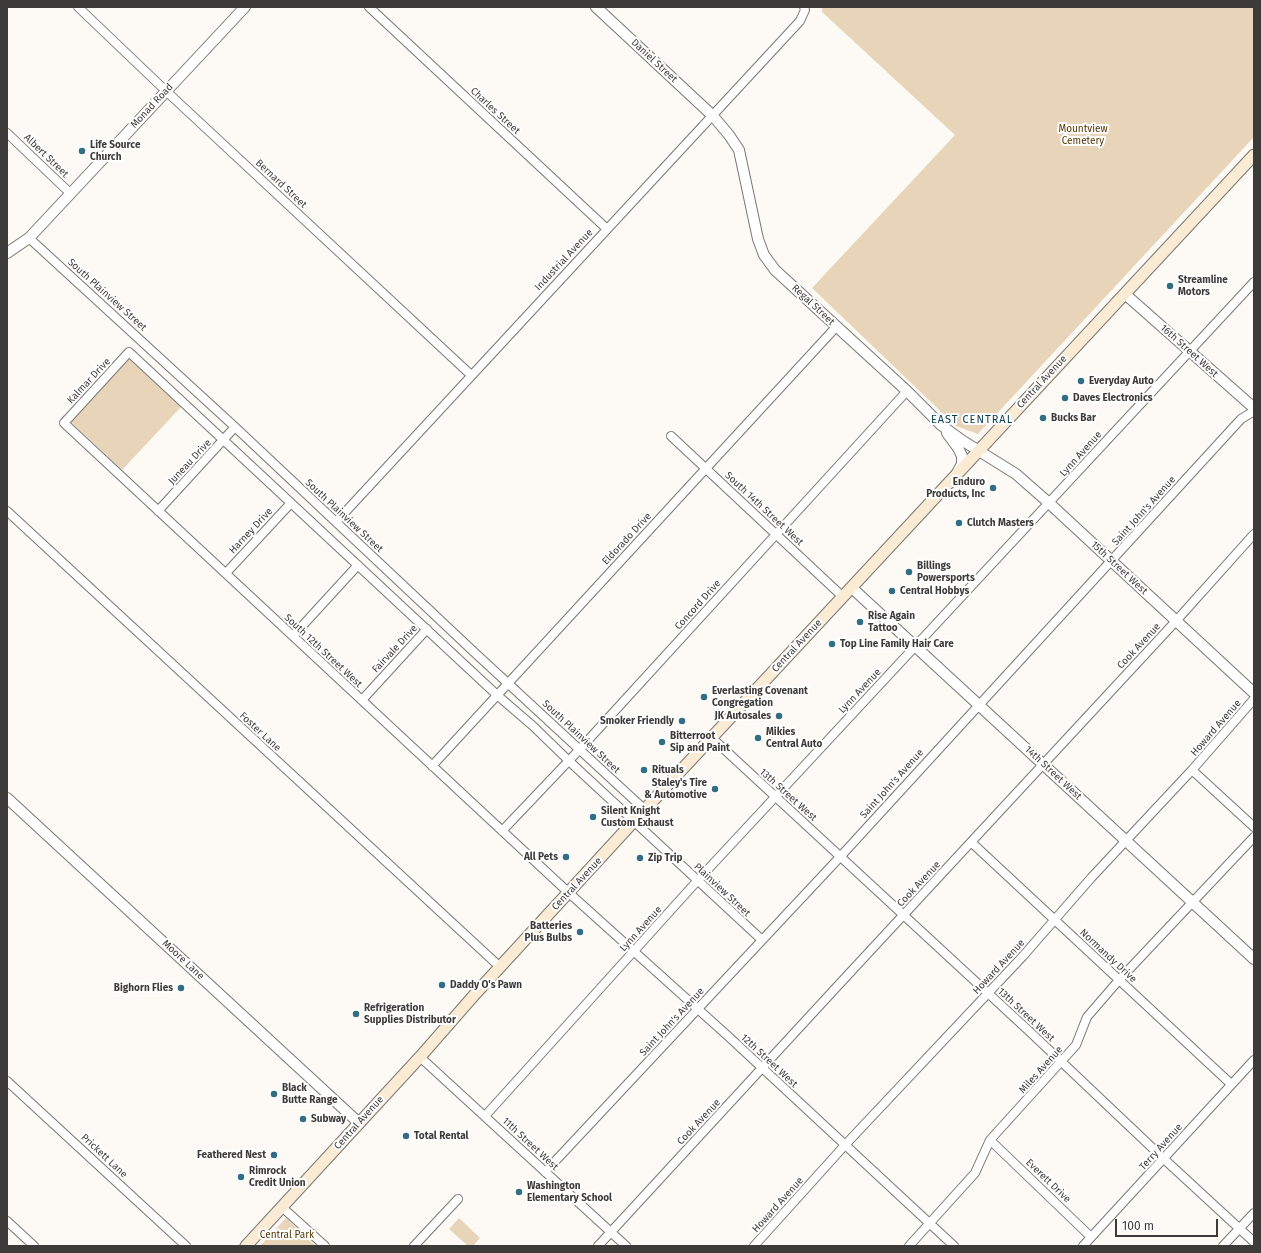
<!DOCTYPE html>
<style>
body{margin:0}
#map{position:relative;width:1261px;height:1253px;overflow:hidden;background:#fdfaf6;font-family:"Fira Sans",sans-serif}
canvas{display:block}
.frame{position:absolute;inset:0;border:8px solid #3c3b39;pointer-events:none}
.scale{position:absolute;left:1115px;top:1219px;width:103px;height:18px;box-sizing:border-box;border:2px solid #3c3b39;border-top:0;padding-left:5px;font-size:12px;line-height:14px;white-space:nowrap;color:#3c3b39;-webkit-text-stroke:3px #fff;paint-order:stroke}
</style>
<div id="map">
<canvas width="1261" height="1253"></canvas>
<div class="frame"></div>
<div class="scale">100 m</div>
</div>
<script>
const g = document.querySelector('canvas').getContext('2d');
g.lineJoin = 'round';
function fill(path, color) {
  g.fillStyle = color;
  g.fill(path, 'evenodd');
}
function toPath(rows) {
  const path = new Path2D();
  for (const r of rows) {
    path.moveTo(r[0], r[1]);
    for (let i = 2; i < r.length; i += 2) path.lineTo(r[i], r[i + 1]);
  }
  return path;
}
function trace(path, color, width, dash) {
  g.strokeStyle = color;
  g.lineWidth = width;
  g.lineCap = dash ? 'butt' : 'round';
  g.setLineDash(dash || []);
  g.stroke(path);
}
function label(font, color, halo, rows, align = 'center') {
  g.font = font + ' "Fira Sans",sans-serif';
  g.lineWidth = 4;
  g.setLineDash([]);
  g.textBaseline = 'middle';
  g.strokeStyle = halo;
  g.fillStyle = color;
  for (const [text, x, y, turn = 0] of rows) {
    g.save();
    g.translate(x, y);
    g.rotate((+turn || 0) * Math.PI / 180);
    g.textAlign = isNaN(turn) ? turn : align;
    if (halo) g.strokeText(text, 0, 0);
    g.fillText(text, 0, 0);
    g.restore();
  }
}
const green = toPath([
 [822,7,1254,7,1254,137,978,434,956,426,812,288,955,135,822,12],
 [128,357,181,407,122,470,69,420],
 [286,1218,316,1246,260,1246],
 [459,1218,480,1238,473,1246,468,1246,449,1229]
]);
const minor = toPath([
 [78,7,166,91,471,375],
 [369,7,607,229],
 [7,133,71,194],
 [29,238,235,427,474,652,645,810],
 [671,436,843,597],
 [7,511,500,967],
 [158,511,235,427],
 [336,522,800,21,805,10,804,7],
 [226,573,291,503],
 [293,636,358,565],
 [362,700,427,629],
 [712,738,1029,1031,1164,1159,1254,1242],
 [432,766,837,326],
 [1192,770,1254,827],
 [502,831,580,749,907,391],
 [971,842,1231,1084],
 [762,940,569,761,533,726,497,695,129,352,64,423,569,893,729,1037,954,1246],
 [420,1057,626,1246],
 [7,1081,186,1246],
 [485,1116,698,880,1254,282],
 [990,1140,1091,1237],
 [545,1172,840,857,1241,419,1254,411],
 [283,1208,325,1246],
 [7,1221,34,1246],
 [414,1246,458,1199],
 [598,1246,832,992,1176,621,1254,534],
 [754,1246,845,1145,1023,956,1091,878,1192,770,1254,699],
 [909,1246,975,1173,990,1140,1076,1045,1087,1017,1119,980,1254,837],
 [1083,1246,1254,1060],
 [1223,1246,1254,1213]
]);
const tertiary = toPath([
 [596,7,713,116,729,135,739,150,758,239,764,255,775,270,907,391,941,425,963,441,1016,474,1049,503,1254,693],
 [7,253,29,238,245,7],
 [1125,294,1254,408],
 [947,433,958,448,962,456,962,464,957,473],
 [852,588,1254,959],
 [7,798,359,1123]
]);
const secondary = toPath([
 [246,1246,420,1057,476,993,634,821,1254,155]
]);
const markers = [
 [82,151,4,"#316e84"],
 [1170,286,4,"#316e84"],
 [1081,381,4,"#316e84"],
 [1065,398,4,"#316e84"],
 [1043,418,4,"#316e84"],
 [993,488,4,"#316e84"],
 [959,523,4,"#316e84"],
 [909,572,4,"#316e84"],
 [892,591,4,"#316e84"],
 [860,622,4,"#316e84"],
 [832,644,4,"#316e84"],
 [704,697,4,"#316e84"],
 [779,716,4,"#316e84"],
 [682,721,4,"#316e84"],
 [758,738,4,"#316e84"],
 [662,742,4,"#316e84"],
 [644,770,4,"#316e84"],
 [715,789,4,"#316e84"],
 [593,817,4,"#316e84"],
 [566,857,4,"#316e84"],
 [640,858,4,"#316e84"],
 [580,932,4,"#316e84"],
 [442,985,4,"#316e84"],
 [181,988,4,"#316e84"],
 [356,1014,4,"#316e84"],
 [274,1094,4,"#316e84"],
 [303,1119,4,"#316e84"],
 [406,1136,4,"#316e84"],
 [274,1155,4,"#316e84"],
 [241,1177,4,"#316e84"],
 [519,1192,4,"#316e84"]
];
const streetNames = [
 ["Daniel Street",654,61,43],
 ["Monad Road",152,106,-47],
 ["Charles Street",495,111,43],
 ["Albert Street",46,156,44],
 ["Bernard Street",281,184,43],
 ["Industrial Avenue",564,260,-47],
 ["South Plainview Street",107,295,42],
 ["Regal Street",813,305,43],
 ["16th Street West",1189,351,42],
 ["Kalmar Drive",89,381,-47],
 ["Central Avenue",1042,382,-47],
 ["Lynn Avenue",1081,454,-48],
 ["Juneau Drive",190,462,-47],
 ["South 14th Street West",764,509,43],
 ["Saint John's Avenue",1144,511,-48],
 ["South Plainview Street",344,516,43],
 ["Harney Drive",251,531,-47],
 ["Eldorado Drive",627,539,-47],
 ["15th Street West",1119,568,43],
 ["Concord Drive",698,605,-48],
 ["Central Avenue",797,646,-47],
 ["Cook Avenue",1139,646,-47],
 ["Fairvale Drive",395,649,-47],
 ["South 12th Street West",323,651,43],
 ["Lynn Avenue",860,691,-47],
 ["Howard Avenue",1216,728,-49],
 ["Foster Lane",260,732,43],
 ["South Plainview Street",581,737,43],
 ["14th Street West",1053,773,43],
 ["Saint John's Avenue",892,784,-48],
 ["13th Street West",788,795,42],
 ["Central Avenue",577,884,-47],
 ["Cook Avenue",919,884,-47],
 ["Plainview Street",722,890,43],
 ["Lynn Avenue",641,929,-48],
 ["Normandy Drive",1108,956,43],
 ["Moore Lane",183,960,43],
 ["Howard Avenue",999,967,-47],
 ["13th Street West",1026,1015,43],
 ["Saint John's Avenue",672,1022,-47],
 ["12th Street West",769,1061,43],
 ["Miles Avenue",1041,1070,-48],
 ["Cook Avenue",699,1122,-47],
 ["Central Avenue",359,1123,-48],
 ["11th Street West",530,1144,43],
 ["Terry Avenue",1161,1147,-48],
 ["Prickett Lane",104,1156,43],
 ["Everett Drive",1048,1181,44],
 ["Howard Avenue",778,1205,-48]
];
const parkNames = [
 ["Mountview",1083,129],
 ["Cemetery",1083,141],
 ["Central Park",287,1235]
];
const poiNames = [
 ["Life Source",90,145],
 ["Church",90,157],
 ["Streamline",1178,280],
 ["Motors",1178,292],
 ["Everyday Auto",1089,381],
 ["Daves Electronics",1073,398],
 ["Bucks Bar",1051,418],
 ["Enduro",985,482,"right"],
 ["Products, Inc",985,494,"right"],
 ["Clutch Masters",967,523],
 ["Billings",917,566],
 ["Powersports",917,578],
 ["Central Hobbys",900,591],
 ["Rise Again",868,616],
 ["Tattoo",868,628],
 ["Top Line Family Hair Care",840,644],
 ["Everlasting Covenant",712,691],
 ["Congregation",712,703],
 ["JK Autosales",771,716,"right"],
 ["Smoker Friendly",674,721,"right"],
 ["Mikies",766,732],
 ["Central Auto",766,744],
 ["Bitterroot",670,736],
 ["Sip and Paint",670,748],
 ["Rituals",652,770],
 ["Staley's Tire",707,783,"right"],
 ["& Automotive",707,795,"right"],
 ["Silent Knight",601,811],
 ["Custom Exhaust",601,823],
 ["All Pets",558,857,"right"],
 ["Zip Trip",648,858],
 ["Batteries",572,926,"right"],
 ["Plus Bulbs",572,938,"right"],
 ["Daddy O's Pawn",450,985],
 ["Bighorn Flies",173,988,"right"],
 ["Refrigeration",364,1008],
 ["Supplies Distributor",364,1020],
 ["Black",282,1088],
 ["Butte Range",282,1100],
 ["Subway",311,1119],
 ["Total Rental",414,1136],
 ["Feathered Nest",266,1155,"right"],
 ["Rimrock",249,1171],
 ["Credit Union",249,1183],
 ["Washington",527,1186],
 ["Elementary School",527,1198]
];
const neighbourhoodNames = [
 ["EAST CENTRAL",972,420]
];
fill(green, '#e8d5b9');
trace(minor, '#7a7773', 10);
trace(tertiary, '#7a7773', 12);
trace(secondary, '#7a7773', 13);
trace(minor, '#fff', 8);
trace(tertiary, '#fff', 10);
trace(secondary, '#faebd5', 11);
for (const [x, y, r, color] of markers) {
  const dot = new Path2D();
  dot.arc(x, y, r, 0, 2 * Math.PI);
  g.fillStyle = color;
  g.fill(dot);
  trace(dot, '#fff', 1.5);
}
label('10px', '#3c3b39', '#fff', streetNames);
label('10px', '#543700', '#fff', parkNames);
label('bold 10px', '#3c3b39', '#fff', poiNames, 'left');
g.letterSpacing = '1px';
label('11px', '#083f4f', '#fff', neighbourhoodNames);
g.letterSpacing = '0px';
</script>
